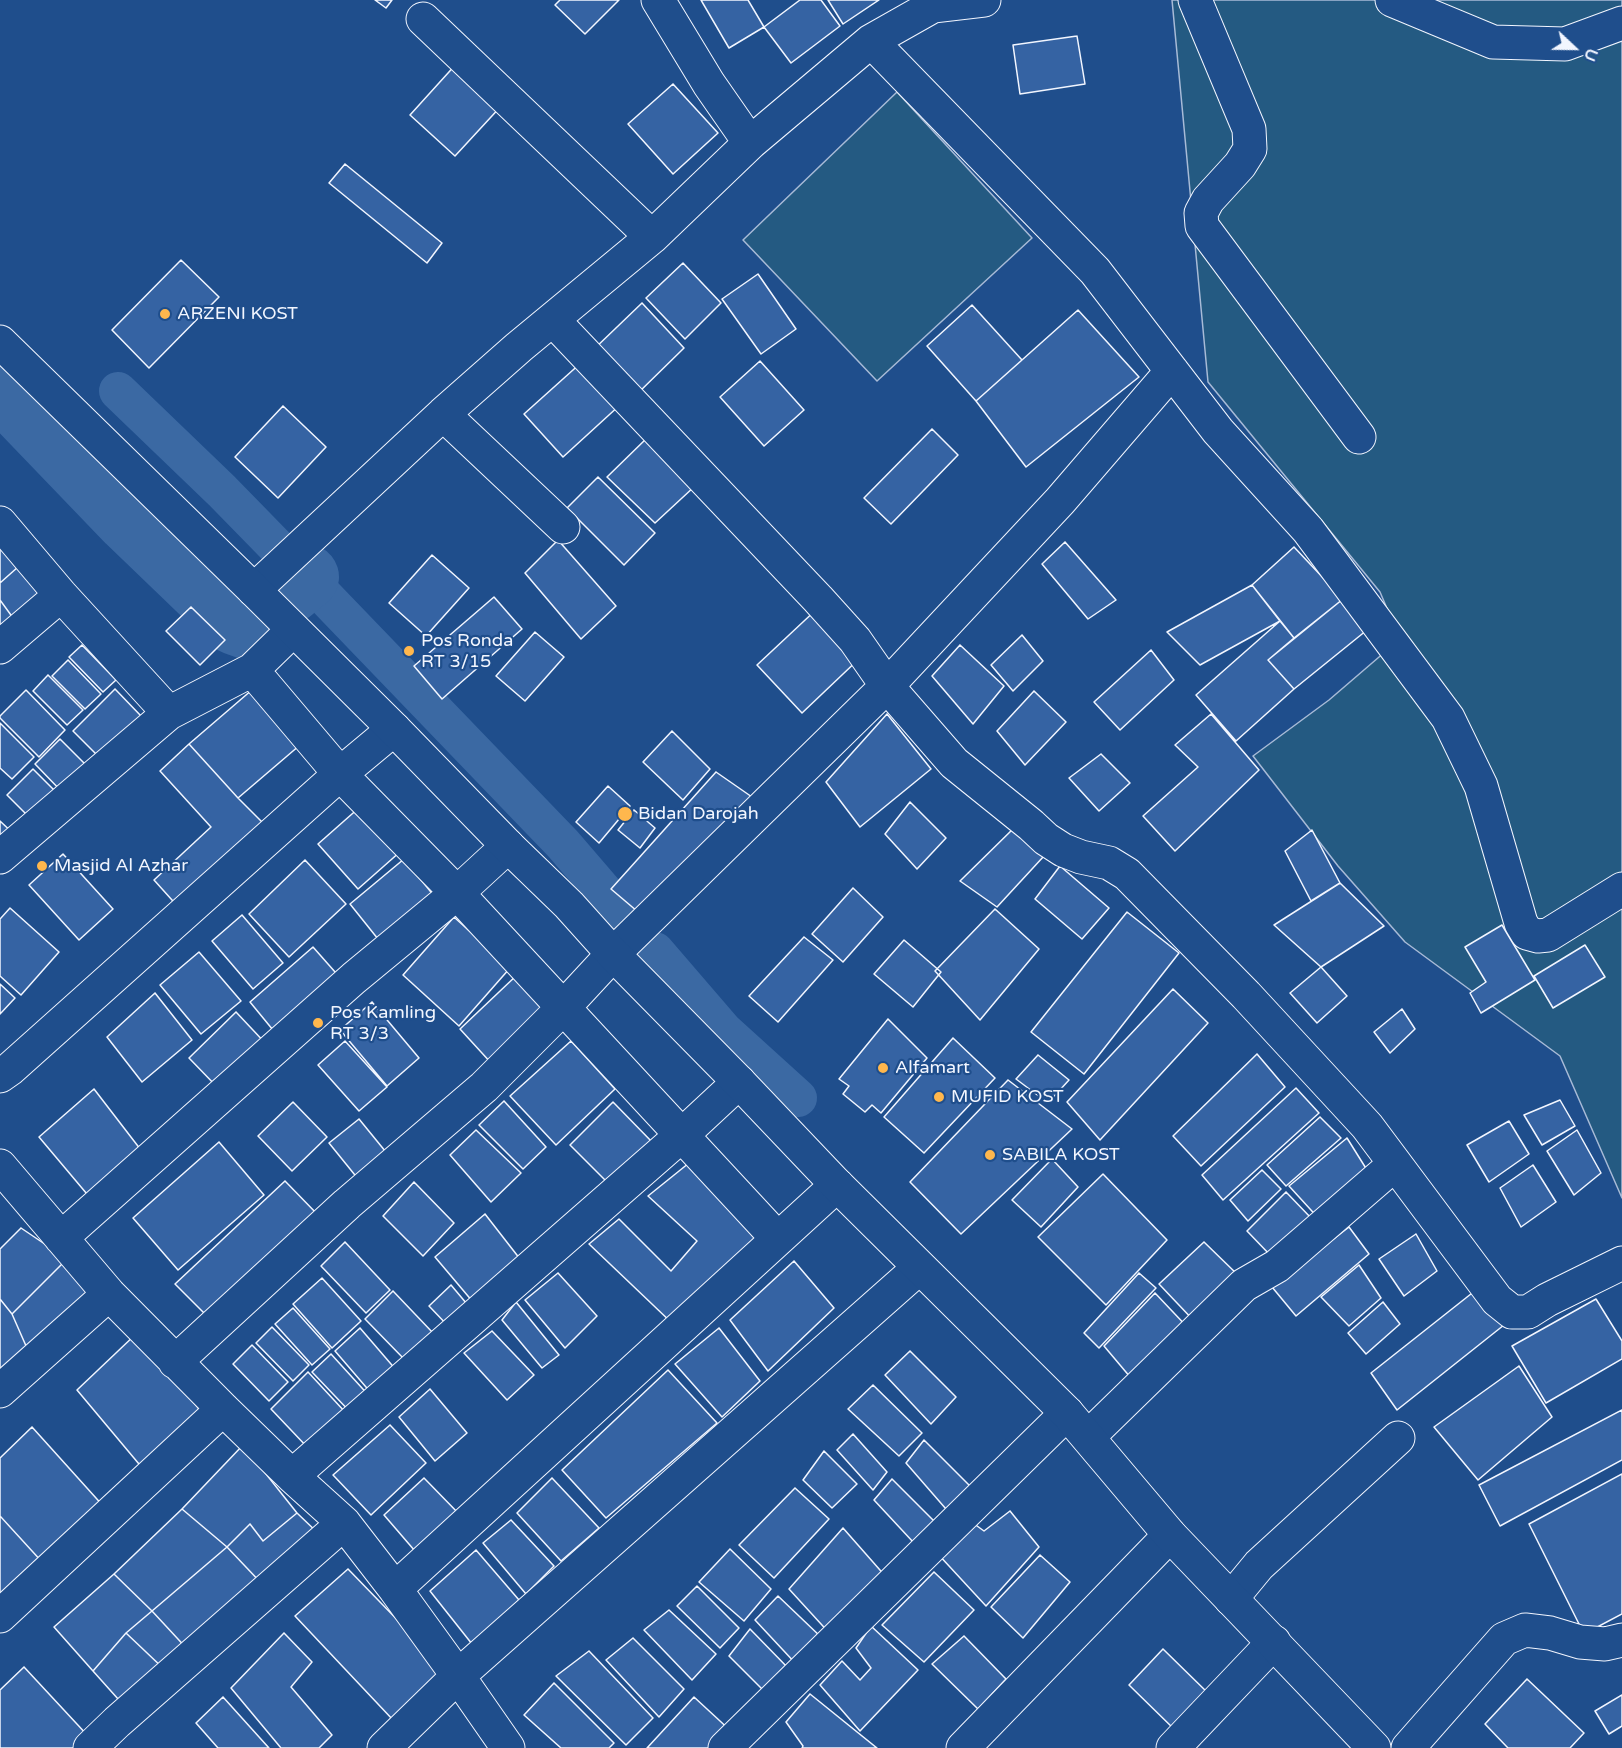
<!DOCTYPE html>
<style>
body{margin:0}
#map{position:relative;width:1622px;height:1748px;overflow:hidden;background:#1f4e8c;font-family:"Varela Round",sans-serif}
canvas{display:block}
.north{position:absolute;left:1544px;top:18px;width:60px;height:60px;-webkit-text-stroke:4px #1f4e8c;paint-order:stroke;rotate:112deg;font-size:16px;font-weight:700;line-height:24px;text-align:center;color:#f2f6ff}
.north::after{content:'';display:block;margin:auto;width:21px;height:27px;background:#f2f6ff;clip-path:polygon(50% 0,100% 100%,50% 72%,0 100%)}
</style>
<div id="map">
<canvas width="1622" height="1748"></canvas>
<div class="north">U</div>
</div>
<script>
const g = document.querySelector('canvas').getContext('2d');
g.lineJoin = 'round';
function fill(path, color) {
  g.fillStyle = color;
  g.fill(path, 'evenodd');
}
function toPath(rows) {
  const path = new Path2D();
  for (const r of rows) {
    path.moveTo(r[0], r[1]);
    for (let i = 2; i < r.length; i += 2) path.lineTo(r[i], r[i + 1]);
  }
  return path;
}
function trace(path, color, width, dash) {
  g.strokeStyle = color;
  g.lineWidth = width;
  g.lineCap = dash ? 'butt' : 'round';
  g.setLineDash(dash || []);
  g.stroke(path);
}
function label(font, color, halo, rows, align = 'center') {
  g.font = font + ' "Varela Round",sans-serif';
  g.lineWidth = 4.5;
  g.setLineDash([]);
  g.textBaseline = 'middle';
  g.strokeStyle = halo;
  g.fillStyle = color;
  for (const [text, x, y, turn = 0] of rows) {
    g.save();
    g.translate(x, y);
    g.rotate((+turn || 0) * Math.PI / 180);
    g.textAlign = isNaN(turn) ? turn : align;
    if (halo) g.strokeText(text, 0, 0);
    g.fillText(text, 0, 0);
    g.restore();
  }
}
const green = toPath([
 [1172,0,1622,0,1622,1198,1560,1056,1405,942,1338,866,1253,756,1329,700,1400,639,1380,592,1208,382,1172,0],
 [897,92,1032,238,877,381,743,240,897,92]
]);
const canal = toPath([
 [118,391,222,491,306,577,563,844,624,915],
 [655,951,723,1030,798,1098]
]);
const river = toPath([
 [0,386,129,520,235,622,249,627,257,620],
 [289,591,306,577]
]);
const building = toPath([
 [375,0,392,0,386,8,375,0],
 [560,0,619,0,585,34,555,5,560,0],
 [701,0,748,0,764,27,729,48,701,0],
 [800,0,821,0,840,26,791,63,764,27,800,0],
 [828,0,879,0,843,24,828,0],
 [1077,36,1085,84,1020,94,1013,45,1077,36],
 [458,62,503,104,455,156,410,115,458,62],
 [673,84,718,133,673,174,628,124,673,84],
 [345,164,442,243,427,263,329,183,345,164],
 [181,260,219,297,149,368,112,330,181,260],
 [683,263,721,303,685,339,646,298,683,263],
 [758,274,796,329,761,354,722,299,758,274],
 [642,303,684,348,635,396,592,351,642,303],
 [972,305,1022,360,976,401,927,346,972,305],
 [1078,310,1139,377,1026,467,976,401,1078,310],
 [583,361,621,404,563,457,524,414,583,361],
 [760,361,804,410,764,446,720,397,760,361],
 [283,406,326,447,278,498,235,457,283,406],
 [932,429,958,455,891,524,864,498,932,429],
 [648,437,695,486,655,523,607,477,648,437],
 [598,477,655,533,624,565,567,508,598,477],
 [558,540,616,606,581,639,525,573,558,540],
 [1065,542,1116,600,1088,619,1042,564,1065,542],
 [0,547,18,567,0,583,0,547],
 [1294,547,1343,599,1294,638,1252,585,1294,547],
 [432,555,469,588,426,636,389,603,432,555],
 [18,567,44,601,16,622,0,600,0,583,18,567],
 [1252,585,1280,621,1200,665,1167,632,1252,585],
 [494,597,522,629,442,699,414,666,494,597],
 [1343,599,1367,630,1294,689,1268,660,1343,599],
 [0,600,16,622,0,639,0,600],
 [191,607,225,640,200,665,166,631,191,607],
 [819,607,863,655,802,713,757,665,819,607],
 [1280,621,1294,638,1268,660,1294,689,1236,741,1196,695,1280,621],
 [535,632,564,657,525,701,496,676,535,632],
 [1022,635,1043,661,1013,691,991,665,1022,635],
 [82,645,116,680,103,692,69,657,82,645],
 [960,645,1004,686,973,724,932,676,960,645],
 [1151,650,1174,680,1120,730,1094,702,1151,650],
 [68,660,101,694,85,709,52,676,68,660],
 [48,675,83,710,67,725,33,691,48,675],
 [115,689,142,717,101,759,73,731,115,689],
 [253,689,300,745,238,798,189,744,253,689],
 [26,690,65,730,39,757,0,718,0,716,26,690],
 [1034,691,1066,722,1025,765,997,731,1034,691],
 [887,714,931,769,860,827,826,782,887,714],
 [1211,714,1259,770,1175,851,1143,816,1198,767,1175,745,1211,714],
 [0,723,34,757,12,779,0,768,0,723],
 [672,731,710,769,683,800,643,762,672,731],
 [60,739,93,772,65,795,35,764,60,739],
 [189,744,238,798,270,830,181,910,154,880,211,827,160,771,189,744],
 [1101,754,1130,783,1099,811,1069,778,1101,754],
 [33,769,63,799,35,823,7,795,33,769],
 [716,772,752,797,644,917,611,889,716,772],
 [608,786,630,806,599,843,576,822,608,786],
 [910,802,946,838,917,869,885,834,910,802],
 [361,806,401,851,358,889,318,844,361,806],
 [634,810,655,828,640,848,618,830,634,810],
 [0,821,17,837,0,853,0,821],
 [1016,826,1044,856,997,907,960,881,1016,826],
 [1312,830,1340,883,1311,901,1285,851,1312,830],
 [63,854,113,909,79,940,29,885,63,854],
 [404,859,435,897,382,944,350,904,404,859],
 [305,860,346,904,289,957,249,914,305,860],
 [1060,866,1109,908,1082,939,1035,899,1060,866],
 [1340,883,1384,926,1321,967,1274,925,1340,883],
 [853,888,883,917,843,962,812,934,853,888],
 [10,908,59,952,21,995,0,976,0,919,10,908],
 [995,909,1039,949,980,1020,935,971,995,909],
 [1127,912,1179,953,1084,1074,1031,1032,1127,912],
 [242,915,283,963,253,989,212,941,242,915],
 [454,917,510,968,459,1026,403,975,454,917],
 [1502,925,1535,980,1481,1013,1470,993,1486,982,1465,947,1502,925],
 [804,937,833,960,778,1022,749,996,804,937],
 [904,940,941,972,913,1007,874,974,904,940],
 [1585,945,1605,977,1553,1008,1534,976,1585,945],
 [313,947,343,981,282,1041,250,1002,313,947],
 [199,952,241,1001,201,1034,160,985,199,952],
 [1321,967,1347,996,1317,1023,1290,993,1321,967],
 [518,974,550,1009,492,1064,460,1029,518,974],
 [0,984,15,998,0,1014,0,984],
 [1173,989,1208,1023,1100,1140,1067,1102,1173,989],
 [155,993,192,1040,142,1082,107,1037,155,993],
 [372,1002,419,1058,387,1086,340,1030,372,1002],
 [1402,1009,1415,1029,1390,1053,1374,1032,1402,1009],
 [236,1012,268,1046,220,1090,189,1058,236,1012],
 [888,1019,927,1058,881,1113,872,1105,865,1112,843,1094,849,1086,839,1079,888,1019],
 [953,1038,995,1078,924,1153,884,1117,953,1038],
 [345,1041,387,1087,359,1111,318,1065,345,1041],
 [571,1041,615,1089,556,1145,510,1096,571,1041],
 [1257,1054,1285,1087,1201,1166,1173,1136,1257,1054],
 [1038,1055,1069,1080,1048,1103,1016,1079,1038,1055],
 [1008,1080,1072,1129,961,1234,910,1182,1008,1080],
 [1296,1088,1319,1113,1223,1200,1202,1175,1296,1088],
 [94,1089,144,1154,92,1200,39,1137,94,1089],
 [1560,1100,1575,1126,1542,1145,1524,1115,1560,1100],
 [504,1101,546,1147,523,1169,479,1125,504,1101],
 [293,1102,327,1137,292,1171,258,1136,293,1102],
 [613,1102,654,1144,612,1187,570,1145,613,1102],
 [1320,1117,1341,1138,1286,1186,1267,1165,1320,1117],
 [359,1119,390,1157,363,1185,329,1143,359,1119],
 [1509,1121,1529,1154,1489,1182,1467,1145,1509,1121],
 [476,1130,521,1173,491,1202,450,1155,476,1130],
 [1577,1130,1601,1173,1574,1195,1547,1151,1577,1130],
 [1347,1138,1372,1178,1321,1221,1289,1186,1347,1138],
 [219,1142,264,1195,178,1270,133,1218,219,1142],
 [1052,1159,1078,1187,1041,1227,1012,1200,1052,1159],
 [689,1163,759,1238,674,1325,589,1244,619,1219,671,1271,697,1241,648,1196,689,1163],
 [1533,1165,1556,1202,1521,1227,1500,1188,1533,1165],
 [1262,1170,1281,1189,1248,1221,1230,1200,1262,1170],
 [1103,1174,1167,1240,1106,1305,1038,1237,1103,1174],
 [285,1181,319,1216,210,1319,175,1284,285,1181],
 [414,1182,454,1223,423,1256,383,1216,414,1182],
 [1286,1192,1313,1220,1272,1257,1247,1231,1286,1192],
 [485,1214,520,1259,473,1302,435,1257,485,1214],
 [1349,1227,1369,1254,1296,1316,1272,1287,1349,1227],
 [21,1228,67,1259,12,1314,0,1299,0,1249,21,1228],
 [1416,1234,1437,1271,1404,1296,1379,1259,1416,1234],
 [345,1242,390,1290,366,1313,321,1266,345,1242],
 [1204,1242,1240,1277,1196,1323,1159,1284,1204,1242],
 [67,1259,97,1299,30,1355,12,1314,67,1259],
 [794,1261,834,1308,768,1371,730,1320,794,1261],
 [1359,1265,1381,1298,1349,1326,1321,1297,1359,1265],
 [558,1273,597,1316,565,1348,525,1300,558,1273],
 [1139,1273,1156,1288,1099,1348,1084,1333,1139,1273],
 [322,1278,361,1321,332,1348,293,1304,322,1278],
 [451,1285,472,1310,451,1329,429,1306,451,1285],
 [1481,1286,1504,1325,1397,1410,1371,1373,1481,1286],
 [393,1291,434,1334,406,1361,365,1319,393,1291],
 [1155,1293,1191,1331,1136,1384,1104,1346,1155,1293],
 [0,1299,12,1314,30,1355,0,1384,0,1299],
 [1596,1299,1622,1341,1622,1359,1546,1403,1512,1346,1596,1299],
 [516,1302,559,1355,542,1368,502,1320,516,1302],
 [1383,1302,1400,1324,1366,1354,1348,1333,1383,1302],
 [293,1308,330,1349,312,1365,275,1324,293,1308],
 [272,1327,309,1365,293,1381,256,1343,272,1327],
 [360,1328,397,1371,372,1394,335,1351,360,1328],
 [719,1328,760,1381,722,1417,675,1364,719,1328],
 [492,1331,534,1375,507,1400,464,1353,492,1331],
 [137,1333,204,1415,144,1470,77,1390,137,1333],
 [252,1345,288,1382,269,1401,233,1364,252,1345],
 [910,1351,956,1397,931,1424,885,1375,910,1351],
 [331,1354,372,1399,354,1416,312,1372,331,1354],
 [1519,1366,1552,1417,1478,1480,1434,1427,1519,1366],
 [668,1370,717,1423,606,1518,562,1470,668,1370],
 [308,1372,346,1413,309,1449,271,1409,308,1372],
 [873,1385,922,1433,899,1456,848,1409,873,1385],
 [430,1389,467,1433,435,1461,399,1417,430,1389],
 [1622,1410,1622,1460,1500,1526,1479,1485,1622,1410],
 [390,1425,426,1463,371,1515,333,1475,390,1425],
 [32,1427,105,1508,43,1563,0,1516,0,1458,32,1427],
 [853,1434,887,1472,873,1490,837,1450,853,1434],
 [924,1440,970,1486,946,1509,906,1463,924,1440],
 [243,1445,297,1513,263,1541,250,1524,227,1547,182,1509,243,1445],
 [824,1451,857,1484,832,1508,803,1480,824,1451],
 [1622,1474,1622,1614,1584,1634,1529,1524,1622,1474],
 [424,1478,462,1517,421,1558,384,1515,424,1478],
 [552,1478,599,1528,561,1561,517,1513,552,1478],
 [892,1479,934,1521,914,1543,874,1500,892,1479],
 [795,1488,829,1519,774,1578,739,1545,795,1488],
 [182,1509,227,1547,152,1611,114,1574,182,1509],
 [1010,1511,1039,1547,986,1606,937,1553,973,1523,984,1531,1010,1511],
 [297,1513,320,1535,263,1585,227,1547,250,1524,263,1541,297,1513],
 [0,1516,43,1563,0,1606,0,1516],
 [511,1520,554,1566,526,1594,483,1543,511,1520],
 [843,1528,887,1578,832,1636,789,1589,843,1528],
 [227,1547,263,1585,190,1652,152,1611,227,1547],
 [730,1549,771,1589,744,1621,699,1582,730,1549],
 [476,1550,519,1600,472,1644,430,1591,476,1550],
 [1040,1555,1070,1582,1023,1638,991,1607,1040,1555],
 [348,1569,445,1669,394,1721,295,1616,348,1569],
 [934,1572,974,1610,924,1662,882,1625,934,1572],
 [114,1574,152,1611,126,1633,93,1671,54,1627,114,1574],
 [697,1586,739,1628,720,1648,677,1606,697,1586],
 [778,1596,822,1638,797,1665,755,1620,778,1596],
 [669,1610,716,1654,692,1680,644,1630,669,1610],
 [152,1611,190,1652,165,1670,126,1633,152,1611],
 [871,1626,918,1670,860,1731,820,1685,842,1661,860,1680,871,1668,856,1648,871,1626],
 [750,1629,791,1671,769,1696,729,1656,750,1629],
 [126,1633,165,1670,127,1709,93,1671,126,1633],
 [284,1633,312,1662,291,1687,332,1735,319,1748,281,1748,231,1688,284,1633],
 [964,1636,1006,1679,978,1709,932,1664,964,1636],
 [633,1638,684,1689,659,1717,606,1660,633,1638],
 [1163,1649,1210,1695,1176,1731,1129,1685,1163,1649],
 [589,1651,653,1718,626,1745,556,1676,589,1651],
 [24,1667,89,1737,77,1748,0,1748,0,1690,24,1667],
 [1527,1679,1584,1733,1570,1748,1508,1748,1485,1724,1527,1679],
 [554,1683,614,1743,609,1748,561,1748,524,1715,554,1683],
 [810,1694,877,1748,802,1748,803,1746,786,1722,810,1694],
 [1622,1695,1622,1726,1609,1734,1595,1711,1622,1695],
 [223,1697,269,1748,218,1748,196,1723,223,1697],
 [694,1697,733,1733,719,1748,647,1748,694,1697]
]);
const minor = toPath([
 [658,0,709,84,750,143],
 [1195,0,1249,129,1250,149,1240,165,1208,200,1201,213,1202,226,1359,437],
 [1392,0,1493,42,1565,44,1622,23],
 [423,19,652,237],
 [871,41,1095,271,1218,431,1308,530,1448,718,1481,786,1521,923,1527,933,1538,936,1548,935,1622,889],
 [553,320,818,599,855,640,887,686,954,763,1031,825,1046,839,1063,850,1081,857,1109,863,1127,874,1246,995,1367,1126,1497,1300,1512,1312,1528,1312,1547,1300,1622,1263],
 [443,414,563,527],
 [0,523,61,595,169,713],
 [254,590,443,414,519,347,652,237,750,143,871,41,933,6,984,0],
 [0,647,61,595],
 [252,670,340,774,457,893,778,1239],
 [0,857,169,713,252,670,293,630],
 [0,1076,10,1069,340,774,394,729],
 [0,1166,109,1294,223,1409,292,1476,344,1523,395,1589,458,1676,384,1748],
 [61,1238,354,978,457,893,508,846],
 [175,1362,347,1204,484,1087,563,1008,613,954,887,686,1060,501,1172,371],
 [0,1391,109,1294],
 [1088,1437,1244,1285,1277,1266,1395,1164],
 [292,1476,682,1135,739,1082],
 [395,1589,837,1185],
 [1231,1599,1259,1565,1398,1438],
 [0,1616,223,1409],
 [90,1748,117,1722,344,1523],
 [508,1748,458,1676,919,1268],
 [725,1748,1067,1413],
 [963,1748,1170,1535],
 [1173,1748,1274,1642],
 [1408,1748,1504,1639,1525,1630,1550,1633,1580,1642,1605,1644,1622,1640]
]);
const highway = toPath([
 [0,342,254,590,394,729,508,846,569,905,613,954,739,1082,837,1185,1067,1413,1170,1535,1374,1748]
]);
const markers = [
 [165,314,6,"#ffb74d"],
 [409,651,6,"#ffb74d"],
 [625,814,8,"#ffb74d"],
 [42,866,6,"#ffb74d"],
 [318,1023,6,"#ffb74d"],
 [883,1068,6,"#ffb74d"],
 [939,1097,6,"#ffb74d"],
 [990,1155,6,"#ffb74d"]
];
const poiNames = [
 ["ARZENI KOST",177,314],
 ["Pos Ronda",421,641],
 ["RT 3/15",421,662],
 ["Bidan Darojah",638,814],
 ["Masjid Al Azhar",54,866],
 ["Pos Kamling",330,1013],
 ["RT 3/3",330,1034],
 ["Alfamart",895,1068],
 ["MUFID KOST",951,1097],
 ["SABILA KOST",1002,1155]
];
fill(green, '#245a82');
trace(green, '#a8bbd7', 1.5);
trace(canal, '#3b69a3', 38);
trace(river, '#3b69a3', 66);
fill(building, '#3563a3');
trace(building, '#f2f6ff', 1.5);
trace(minor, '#f2f6ff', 35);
trace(highway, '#f2f6ff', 35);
trace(minor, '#1f4e8c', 33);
trace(highway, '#1f4e8c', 33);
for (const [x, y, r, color] of markers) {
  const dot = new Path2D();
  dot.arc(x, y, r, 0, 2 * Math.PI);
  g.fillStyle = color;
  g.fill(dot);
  trace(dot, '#1f4e8c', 2);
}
label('18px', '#f2f6ff', '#1f4e8c', poiNames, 'left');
</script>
